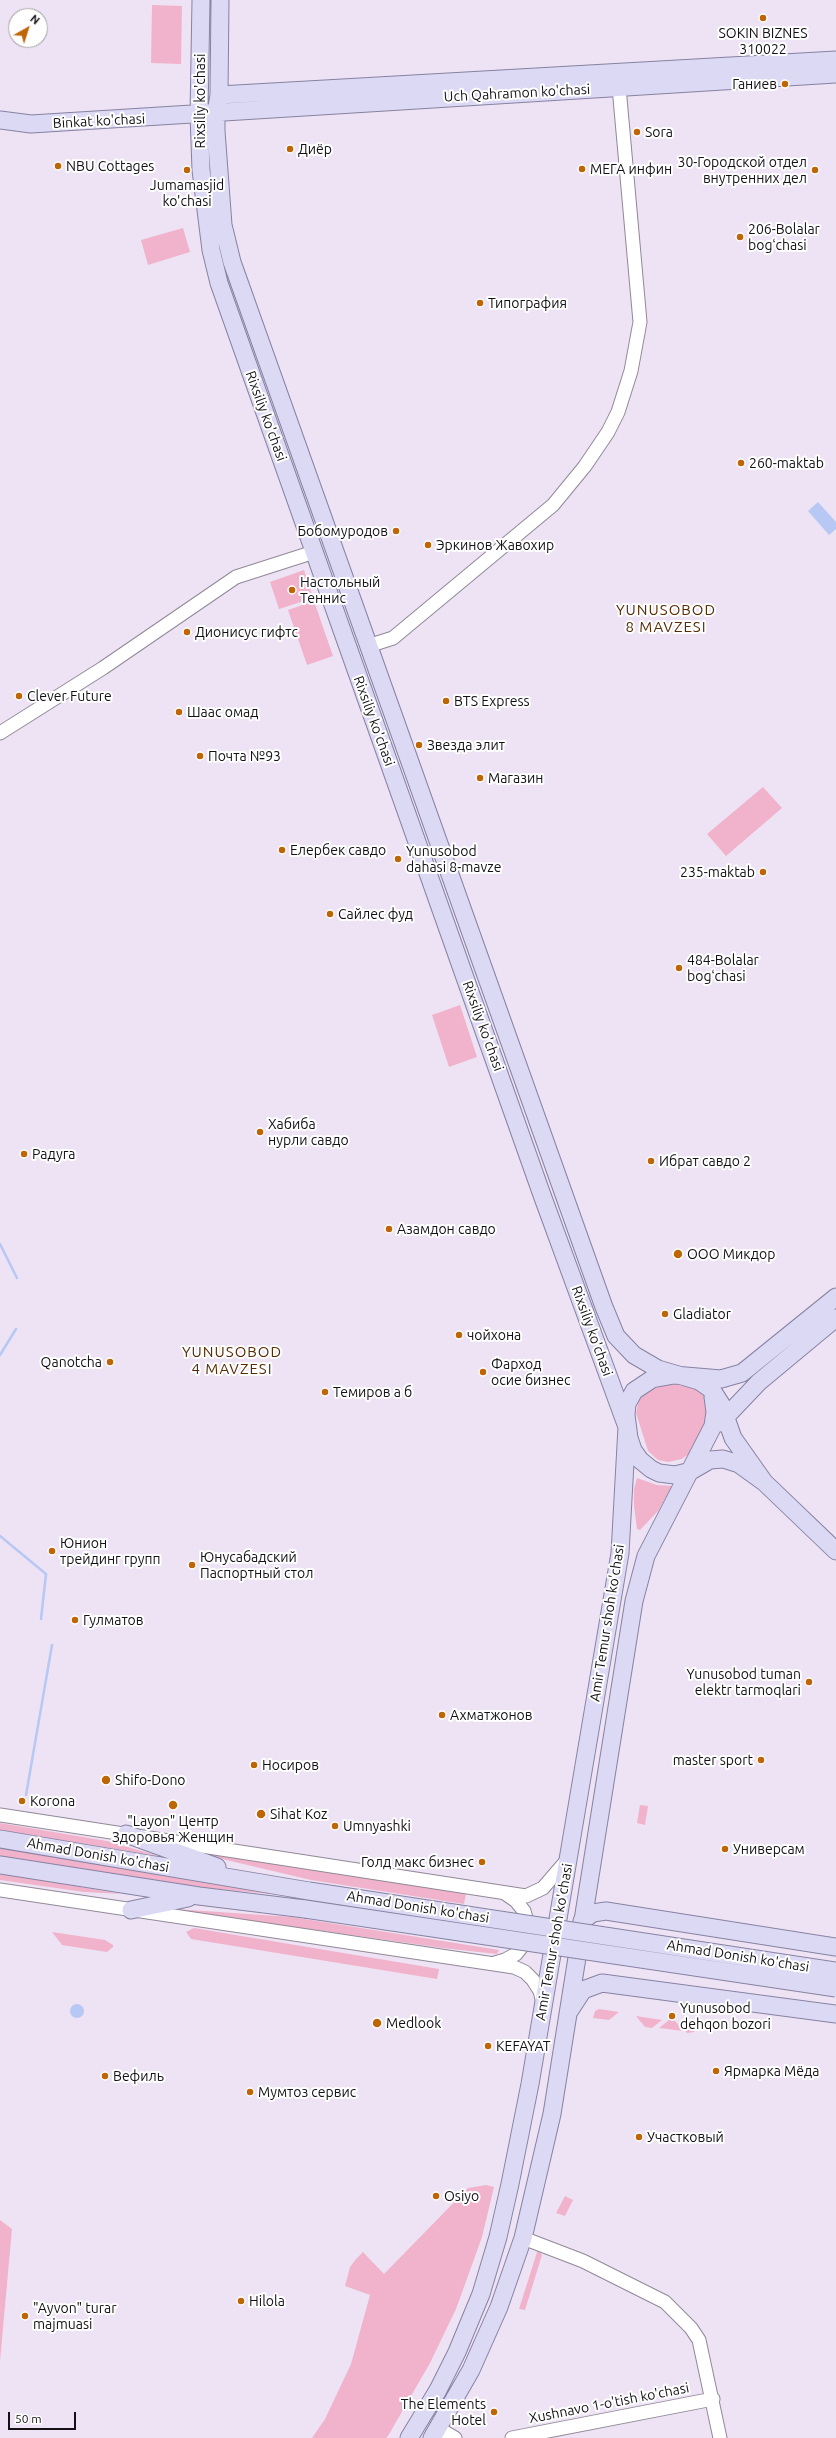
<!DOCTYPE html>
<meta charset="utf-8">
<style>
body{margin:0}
#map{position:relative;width:836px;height:2438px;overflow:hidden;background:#ede3f4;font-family:Ubuntu,sans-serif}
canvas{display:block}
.north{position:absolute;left:8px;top:8px;width:40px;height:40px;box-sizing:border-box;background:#fff;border:1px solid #a1a0a2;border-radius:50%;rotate:39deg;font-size:11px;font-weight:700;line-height:16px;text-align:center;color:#141116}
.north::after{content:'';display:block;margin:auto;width:14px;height:18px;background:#be6505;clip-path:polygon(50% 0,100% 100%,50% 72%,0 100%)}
.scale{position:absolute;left:8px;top:2412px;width:68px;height:18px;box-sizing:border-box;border:2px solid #141116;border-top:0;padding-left:5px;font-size:12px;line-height:14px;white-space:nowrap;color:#141116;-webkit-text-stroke:3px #fff;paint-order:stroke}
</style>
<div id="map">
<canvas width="836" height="2438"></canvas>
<div class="north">N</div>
<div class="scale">50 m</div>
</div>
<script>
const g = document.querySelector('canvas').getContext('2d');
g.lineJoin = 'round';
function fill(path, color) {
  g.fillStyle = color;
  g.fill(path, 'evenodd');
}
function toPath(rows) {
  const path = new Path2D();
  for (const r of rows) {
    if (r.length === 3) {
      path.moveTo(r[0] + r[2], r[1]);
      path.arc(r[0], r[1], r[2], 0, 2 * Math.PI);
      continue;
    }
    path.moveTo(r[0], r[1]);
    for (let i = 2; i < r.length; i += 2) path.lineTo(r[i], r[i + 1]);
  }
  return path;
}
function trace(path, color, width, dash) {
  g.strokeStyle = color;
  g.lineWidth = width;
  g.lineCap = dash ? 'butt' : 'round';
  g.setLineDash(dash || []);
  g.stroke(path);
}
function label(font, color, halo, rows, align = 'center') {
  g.font = font + ' Ubuntu,sans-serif';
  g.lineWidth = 4;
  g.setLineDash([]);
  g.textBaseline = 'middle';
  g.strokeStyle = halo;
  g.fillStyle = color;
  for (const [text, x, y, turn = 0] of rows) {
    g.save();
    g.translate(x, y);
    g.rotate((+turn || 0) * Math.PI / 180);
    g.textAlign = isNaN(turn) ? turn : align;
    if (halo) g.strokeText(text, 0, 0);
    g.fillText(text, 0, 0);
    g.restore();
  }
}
const green = toPath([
 [152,5,182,6,181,64,151,63],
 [183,228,190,252,148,265,141,240],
 [304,570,313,598,279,609,270,582],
 [314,601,333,656,307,665,288,610],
 [763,787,782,808,726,856,707,834],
 [460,1005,477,1057,449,1067,432,1015],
 [668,1384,688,1386,703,1393,706,1397,708,1418,690,1453,682,1459,668,1462,658,1460,648,1451,636,1413,639,1400,648,1391],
 [637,1478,657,1485,672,1486,658,1511,640,1530,637,1529,634,1506,634,1489],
 [640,1805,648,1806,645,1825,637,1823],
 [0,1823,107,1841,159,1856,0,1830],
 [0,1848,282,1895,207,1888,0,1856],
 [188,1851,240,1857,466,1894,464,1904,311,1880],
 [0,1874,52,1882,121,1894,84,1892,0,1880],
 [161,1908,292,1917,499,1950,497,1954,443,1948],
 [194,1928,439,1969,437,1979,191,1939,186,1932],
 [52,1932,105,1940,113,1945,113,1947,107,1952,62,1945],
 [599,2009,619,2012,609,2020,593,2018,595,2011],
 [636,2016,662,2020,652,2028,645,2027],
 [669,2020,675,2021,684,2031,659,2028],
 [679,2023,692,2024,695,2027,694,2032,687,2033],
 [486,2185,494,2187,482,2237,456,2309,430,2363,388,2436,386,2438,312,2438,325,2419,351,2364,370,2295,345,2286,350,2267,356,2259,363,2252,384,2274,468,2188],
 [565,2196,573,2200,565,2216,556,2213],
 [0,2220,12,2229,0,2361],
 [538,2249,542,2255,525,2310,519,2309]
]);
const water = toPath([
 [818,502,836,522,836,529,829,535,808,511],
 [77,2011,7]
]);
const stream = toPath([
 [0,1244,17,1278],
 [0,1355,16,1329],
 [0,1536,46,1574,41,1619],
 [26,1795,52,1645]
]);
const minor = toPath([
 [368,646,393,638,553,505,585,466,608,432,618,412,631,371,640,322,619,87],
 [0,733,103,668,236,577,314,552],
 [0,1815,526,1896,543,1888,568,1859],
 [0,1890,514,1967,525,1972,533,1980,540,1991,543,2003],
 [495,1963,505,1960,516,1954,524,1944,530,1932,524,1911,516,1901,506,1894],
 [523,2238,583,2261,665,2302,691,2328,699,2340,720,2438],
 [438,2428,455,2438],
 [512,2438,713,2399]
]);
const major = toPath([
 [201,0,199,115,201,170,211,250,219,283,542,1195,627,1427,620,1553,530,2084,510,2184,498,2237,481,2294,457,2352,438,2390,409,2438],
 [220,0,219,95,216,113,216,131,223,225,232,262,604,1307,616,1336,634,1355,658,1369,699,1381,712,1390,721,1404,733,1438,764,1482],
 [219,95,836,60],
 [0,120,31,124,836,74],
 [836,1297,742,1373,721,1379,674,1375,652,1379,634,1391,627,1404,626,1415,629,1438,633,1450,640,1460,651,1469,659,1473,675,1475,691,1471,710,1460,723,1459,739,1464,764,1482,836,1551],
 [720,1423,759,1382,836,1318],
 [126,1834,217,1867],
 [0,1839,309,1891],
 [0,1865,199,1896,305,1909],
 [131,1910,188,1898],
 [582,1921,593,1913,606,1911,836,1947],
 [570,2010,583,1990,602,1983,836,2014],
 [432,2438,471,2370,499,2307,523,2238,552,2114,634,1601,646,1556,713,1426,715,1412,713,1397]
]);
const majorBridge = toPath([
 [309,1891,836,1971],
 [305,1909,836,1988]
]);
const markers = [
 [763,18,4,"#be6505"],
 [785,84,4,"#be6505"],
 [637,132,4,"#be6505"],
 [290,149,4,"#be6505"],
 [58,166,4,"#be6505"],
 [582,169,4,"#be6505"],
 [187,170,4,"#be6505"],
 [815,170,4,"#be6505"],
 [740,237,4,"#be6505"],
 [480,303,4,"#be6505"],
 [741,463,4,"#be6505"],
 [396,531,4,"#be6505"],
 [428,545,4,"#be6505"],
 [292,590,4,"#be6505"],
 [187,632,4,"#be6505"],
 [19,696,4,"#be6505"],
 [446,701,4,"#be6505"],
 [179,712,4,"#be6505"],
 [419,745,4,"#be6505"],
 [200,756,4,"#be6505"],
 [480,778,4,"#be6505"],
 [282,850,4,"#be6505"],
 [398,859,4,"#be6505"],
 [763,872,4,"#be6505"],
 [330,914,4,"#be6505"],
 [679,968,4,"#be6505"],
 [260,1132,4,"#be6505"],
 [24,1154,4,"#be6505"],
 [651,1161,4,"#be6505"],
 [389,1229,4,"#be6505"],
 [678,1254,5,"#be6505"],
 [665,1314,4,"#be6505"],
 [459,1335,4,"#be6505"],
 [110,1362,4,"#be6505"],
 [483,1372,4,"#be6505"],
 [325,1392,4,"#be6505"],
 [52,1551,4,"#be6505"],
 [192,1565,4,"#be6505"],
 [75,1620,4,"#be6505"],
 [809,1682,4,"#be6505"],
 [442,1715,4,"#be6505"],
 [761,1760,4,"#be6505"],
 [254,1765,4,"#be6505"],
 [106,1780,5,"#be6505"],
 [22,1801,4,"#be6505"],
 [173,1805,5,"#be6505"],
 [261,1814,5,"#be6505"],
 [335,1826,4,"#be6505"],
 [725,1849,4,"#be6505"],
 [482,1862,4,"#be6505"],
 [672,2016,4,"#be6505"],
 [377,2023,5,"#be6505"],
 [488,2046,4,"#be6505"],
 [716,2071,4,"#be6505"],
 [105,2076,4,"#be6505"],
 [250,2092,4,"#be6505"],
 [639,2137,4,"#be6505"],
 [436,2196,4,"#be6505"],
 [241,2301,4,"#be6505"],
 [25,2316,4,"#be6505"],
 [494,2412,4,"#be6505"]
];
const poiNames = [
 ["SOKIN BIZNES",763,33,"center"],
 ["310022",763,49,"center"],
 ["Ганиев",777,84,"right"],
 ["Sora",645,132],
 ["Диёр",298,149],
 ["30-Городской отдел",807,162,"right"],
 ["внутренних дел",807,178,"right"],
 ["NBU Cottages",66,166],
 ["МЕГА инфин",590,169],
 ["Jumamasjid",187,185,"center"],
 ["ko'chasi",187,201,"center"],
 ["206-Bolalar",748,229],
 ["bogʻchasi",748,245],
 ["Типография",488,303],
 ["260-maktab",749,463],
 ["Бобомуродов",388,531,"right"],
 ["Эркинов Жавохир",436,545],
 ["Настольный",300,582],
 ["Теннис",300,598],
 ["Дионисус гифтс",195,632],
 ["Clever Future",27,696],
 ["BTS Express",454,701],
 ["Шаас омад",187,712],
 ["Звезда элит",427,745],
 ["Почта №93",208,756],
 ["Магазин",488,778],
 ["Елербек савдо",290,850],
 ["Yunusobod",406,851],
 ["dahasi 8-mavze",406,867],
 ["235-maktab",755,872,"right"],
 ["Сайлес фуд",338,914],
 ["484-Bolalar",687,960],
 ["bogʻchasi",687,976],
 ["Хабиба",268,1124],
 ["нурли савдо",268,1140],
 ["Радуга",32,1154],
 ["Ибрат савдо 2",659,1161],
 ["Азамдон савдо",397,1229],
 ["ООО Микдор",687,1254],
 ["Gladiator",673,1314],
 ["чойхона",467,1335],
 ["Qanotcha",102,1362,"right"],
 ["Фарход",491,1364],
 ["осие бизнес",491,1380],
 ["Темиров а б",333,1392],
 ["Юнион",60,1543],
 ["трейдинг групп",60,1559],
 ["Юнусабадский",200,1557],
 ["Паспортный стол",200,1573],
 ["Гулматов",83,1620],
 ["Yunusobod tuman",801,1674,"right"],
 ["elektr tarmoqlari",801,1690,"right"],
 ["Ахматжонов",450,1715],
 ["master sport",753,1760,"right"],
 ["Носиров",262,1765],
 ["Shifo-Dono",115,1780],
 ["Korona",30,1801],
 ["Sihat Koz",270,1814],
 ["\"Layon\" Центр",173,1821,"center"],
 ["Здоровья Женщин",173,1837,"center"],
 ["Umnyashki",343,1826],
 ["Универсам",733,1849],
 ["Голд макс бизнес",474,1862,"right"],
 ["Yunusobod",680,2008],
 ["dehqon bozori",680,2024],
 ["Medlook",386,2023],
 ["KEFAYAT",496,2046],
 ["Ярмарка Мёда",724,2071],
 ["Вефиль",113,2076],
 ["Мумтоз сервис",258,2092],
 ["Участковый",647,2137],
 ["Osiyo",444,2196],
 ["Hilola",249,2301],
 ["\"Ayvon\" turar",33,2308],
 ["majmuasi",33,2324],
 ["The Elements",486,2404,"right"],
 ["Hotel",486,2420,"right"]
];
const streetNames = [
 ["Uch Qahramon ko'chasi",517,93,-3],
 ["Rixsiliy ko'chasi",200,101,-90],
 ["Binkat ko'chasi",99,121,-3],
 ["Rixsiliy ko'chasi",266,416,70],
 ["Rixsiliy ko'chasi",374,721,70],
 ["Rixsiliy ko'chasi",483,1026,70],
 ["Rixsiliy ko'chasi",592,1331,70],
 ["Amir Temur shoh ko'chasi",607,1623,-81],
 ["Ahmad Donish ko'chasi",98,1855,10],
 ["Ahmad Donish ko'chasi",418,1907,9],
 ["Amir Temur shoh ko'chasi",554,1942,-80],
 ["Ahmad Donish ko'chasi",738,1956,9],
 ["Xushnavo 1-o'tish ko'chasi",609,2403,-11]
];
const neighbourhoodNames = [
 ["YUNUSOBOD",666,610],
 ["8 MAVZESI",666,627],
 ["YUNUSOBOD",232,1352],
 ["4 MAVZESI",232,1369]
];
fill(green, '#f1b3cb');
fill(water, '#b8c8f5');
trace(stream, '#b8c8f5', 2.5);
trace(minor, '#918997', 15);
trace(major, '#8782a2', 19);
trace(minor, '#fff', 13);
trace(major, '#dcd9f4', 17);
trace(majorBridge, '#8782a2', 19, []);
trace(majorBridge, '#dcd9f4', 17);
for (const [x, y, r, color] of markers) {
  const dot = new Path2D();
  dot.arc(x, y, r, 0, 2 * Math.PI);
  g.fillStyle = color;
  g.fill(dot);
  trace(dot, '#fff', 1.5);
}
label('14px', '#141116', '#fff', poiNames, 'left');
label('14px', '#141116', '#fff', streetNames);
g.letterSpacing = '1px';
label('15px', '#572c04', '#fff', neighbourhoodNames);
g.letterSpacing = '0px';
</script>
